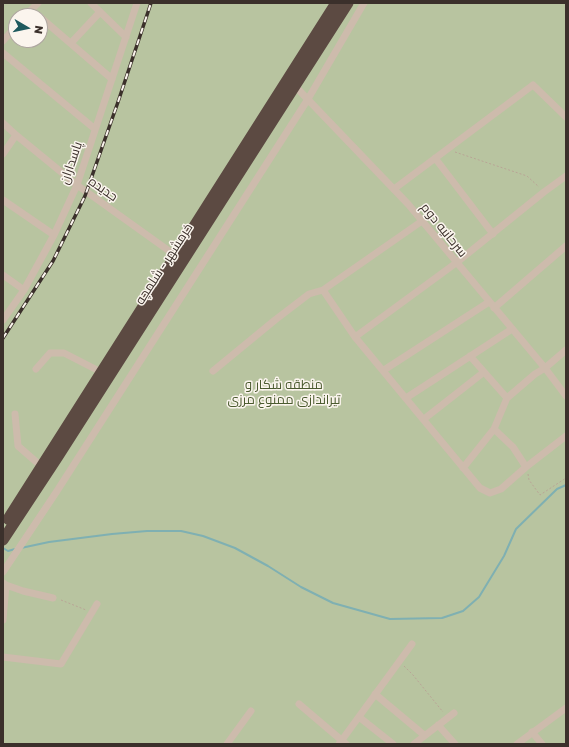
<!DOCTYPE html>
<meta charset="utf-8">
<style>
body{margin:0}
#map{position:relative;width:569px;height:747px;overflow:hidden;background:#f4ebe1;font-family:"Golos Text",sans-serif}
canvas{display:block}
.frame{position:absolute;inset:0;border:4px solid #3b302b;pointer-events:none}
.north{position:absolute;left:8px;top:8px;width:40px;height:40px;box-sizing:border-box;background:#fbf5ee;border:1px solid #aea6a0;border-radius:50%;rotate:99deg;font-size:11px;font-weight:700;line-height:16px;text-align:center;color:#3b302b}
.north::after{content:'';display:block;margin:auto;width:14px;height:18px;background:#1f5a5e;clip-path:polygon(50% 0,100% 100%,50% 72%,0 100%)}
</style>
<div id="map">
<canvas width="569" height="747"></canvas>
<div class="frame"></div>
<div class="north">N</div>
</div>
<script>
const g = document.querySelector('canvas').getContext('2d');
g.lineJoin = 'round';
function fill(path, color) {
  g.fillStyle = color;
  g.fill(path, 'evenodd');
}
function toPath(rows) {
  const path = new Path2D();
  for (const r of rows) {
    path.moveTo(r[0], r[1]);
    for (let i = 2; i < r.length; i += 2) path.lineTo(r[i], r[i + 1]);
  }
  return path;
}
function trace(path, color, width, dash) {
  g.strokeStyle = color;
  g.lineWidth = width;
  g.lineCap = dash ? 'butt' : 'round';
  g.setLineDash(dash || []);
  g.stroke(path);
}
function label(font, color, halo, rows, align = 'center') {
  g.font = font + ' "Golos Text",Cairo,sans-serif';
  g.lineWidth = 3;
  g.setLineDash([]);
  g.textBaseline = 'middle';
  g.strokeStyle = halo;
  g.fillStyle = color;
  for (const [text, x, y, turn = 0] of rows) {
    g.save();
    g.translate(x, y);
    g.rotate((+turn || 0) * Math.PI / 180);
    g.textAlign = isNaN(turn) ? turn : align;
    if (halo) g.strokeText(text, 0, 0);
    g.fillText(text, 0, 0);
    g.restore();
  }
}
const green = toPath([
 [3,3,566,3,566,744,3,744],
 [16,16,40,16,40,40,16,40]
]);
const stream = toPath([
 [3,548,8,551,15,549],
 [21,548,49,542,112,534,147,531,181,531,203,536,235,548,268,566,301,587,333,603,390,619,442,618,463,611,479,597,504,556,516,529,557,489,566,485]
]);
const path = toPath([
 [455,152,527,176,539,187],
 [528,474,529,480,540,495,566,478],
 [61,600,86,610],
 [404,666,413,675,443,712]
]);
const minor = toPath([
 [91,3,126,37],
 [25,16,38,3],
 [40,17,112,79],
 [3,41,16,26],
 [71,43,100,12],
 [3,53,95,129],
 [295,86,408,204,545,368,566,396],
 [3,123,16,135,77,185,179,258],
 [3,154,16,135],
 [435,158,493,234],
 [394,189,533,85,566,117],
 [3,200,54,235],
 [422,221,323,290,355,337,480,488,490,493,501,489,526,467,566,436],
 [3,275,24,290],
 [494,308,566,246],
 [3,320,24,290,54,235,77,185,137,3],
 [355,337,456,263,544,192,566,176],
 [470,356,507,398],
 [36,369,50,353,64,353,101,372],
 [384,370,489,302],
 [213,371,275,320,309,294,323,290],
 [406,398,512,329],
 [15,414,18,446,41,466],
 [424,419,484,372],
 [494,429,513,447,526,467],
 [463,468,494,429,507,398,535,374,545,368,566,350],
 [3,572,57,491,308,99,364,3],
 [6,585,23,591,53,598],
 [3,620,6,585,3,583],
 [3,657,61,664,97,604],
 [375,694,424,735],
 [299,704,346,744],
 [359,717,393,744],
 [438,725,455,744],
 [532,732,542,744],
 [227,744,251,711],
 [339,744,412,644],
 [414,744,454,713],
 [517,744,566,708]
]);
const highway = toPath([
 [8,519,336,3],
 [3,540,57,458,348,3]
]);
const rail = toPath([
 [3,338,53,261,85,196,118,102,151,3]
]);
const streetNames = [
 ["پاسداران",71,163,-71],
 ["جدیده",103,189,35],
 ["سرحانیه دوم",444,230,51],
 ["خرمشهر - شلمچه",164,264,-57]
];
const parkNames = [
 ["منطقه شکار و",284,385],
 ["تیراندازی ممنوع مرزی",284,400]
];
fill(green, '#b8c4a0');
trace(stream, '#7fb0b2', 2);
trace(path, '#b9a596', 1, [2, 2]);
trace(minor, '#cdbbac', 7);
trace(highway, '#5c4a42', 11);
trace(rail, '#3b302b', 3.5);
trace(rail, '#fbf5ee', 2, [6]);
label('13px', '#3b302b', '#fbf5ee', streetNames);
label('13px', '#4a5a2e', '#fbf5ee', parkNames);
</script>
